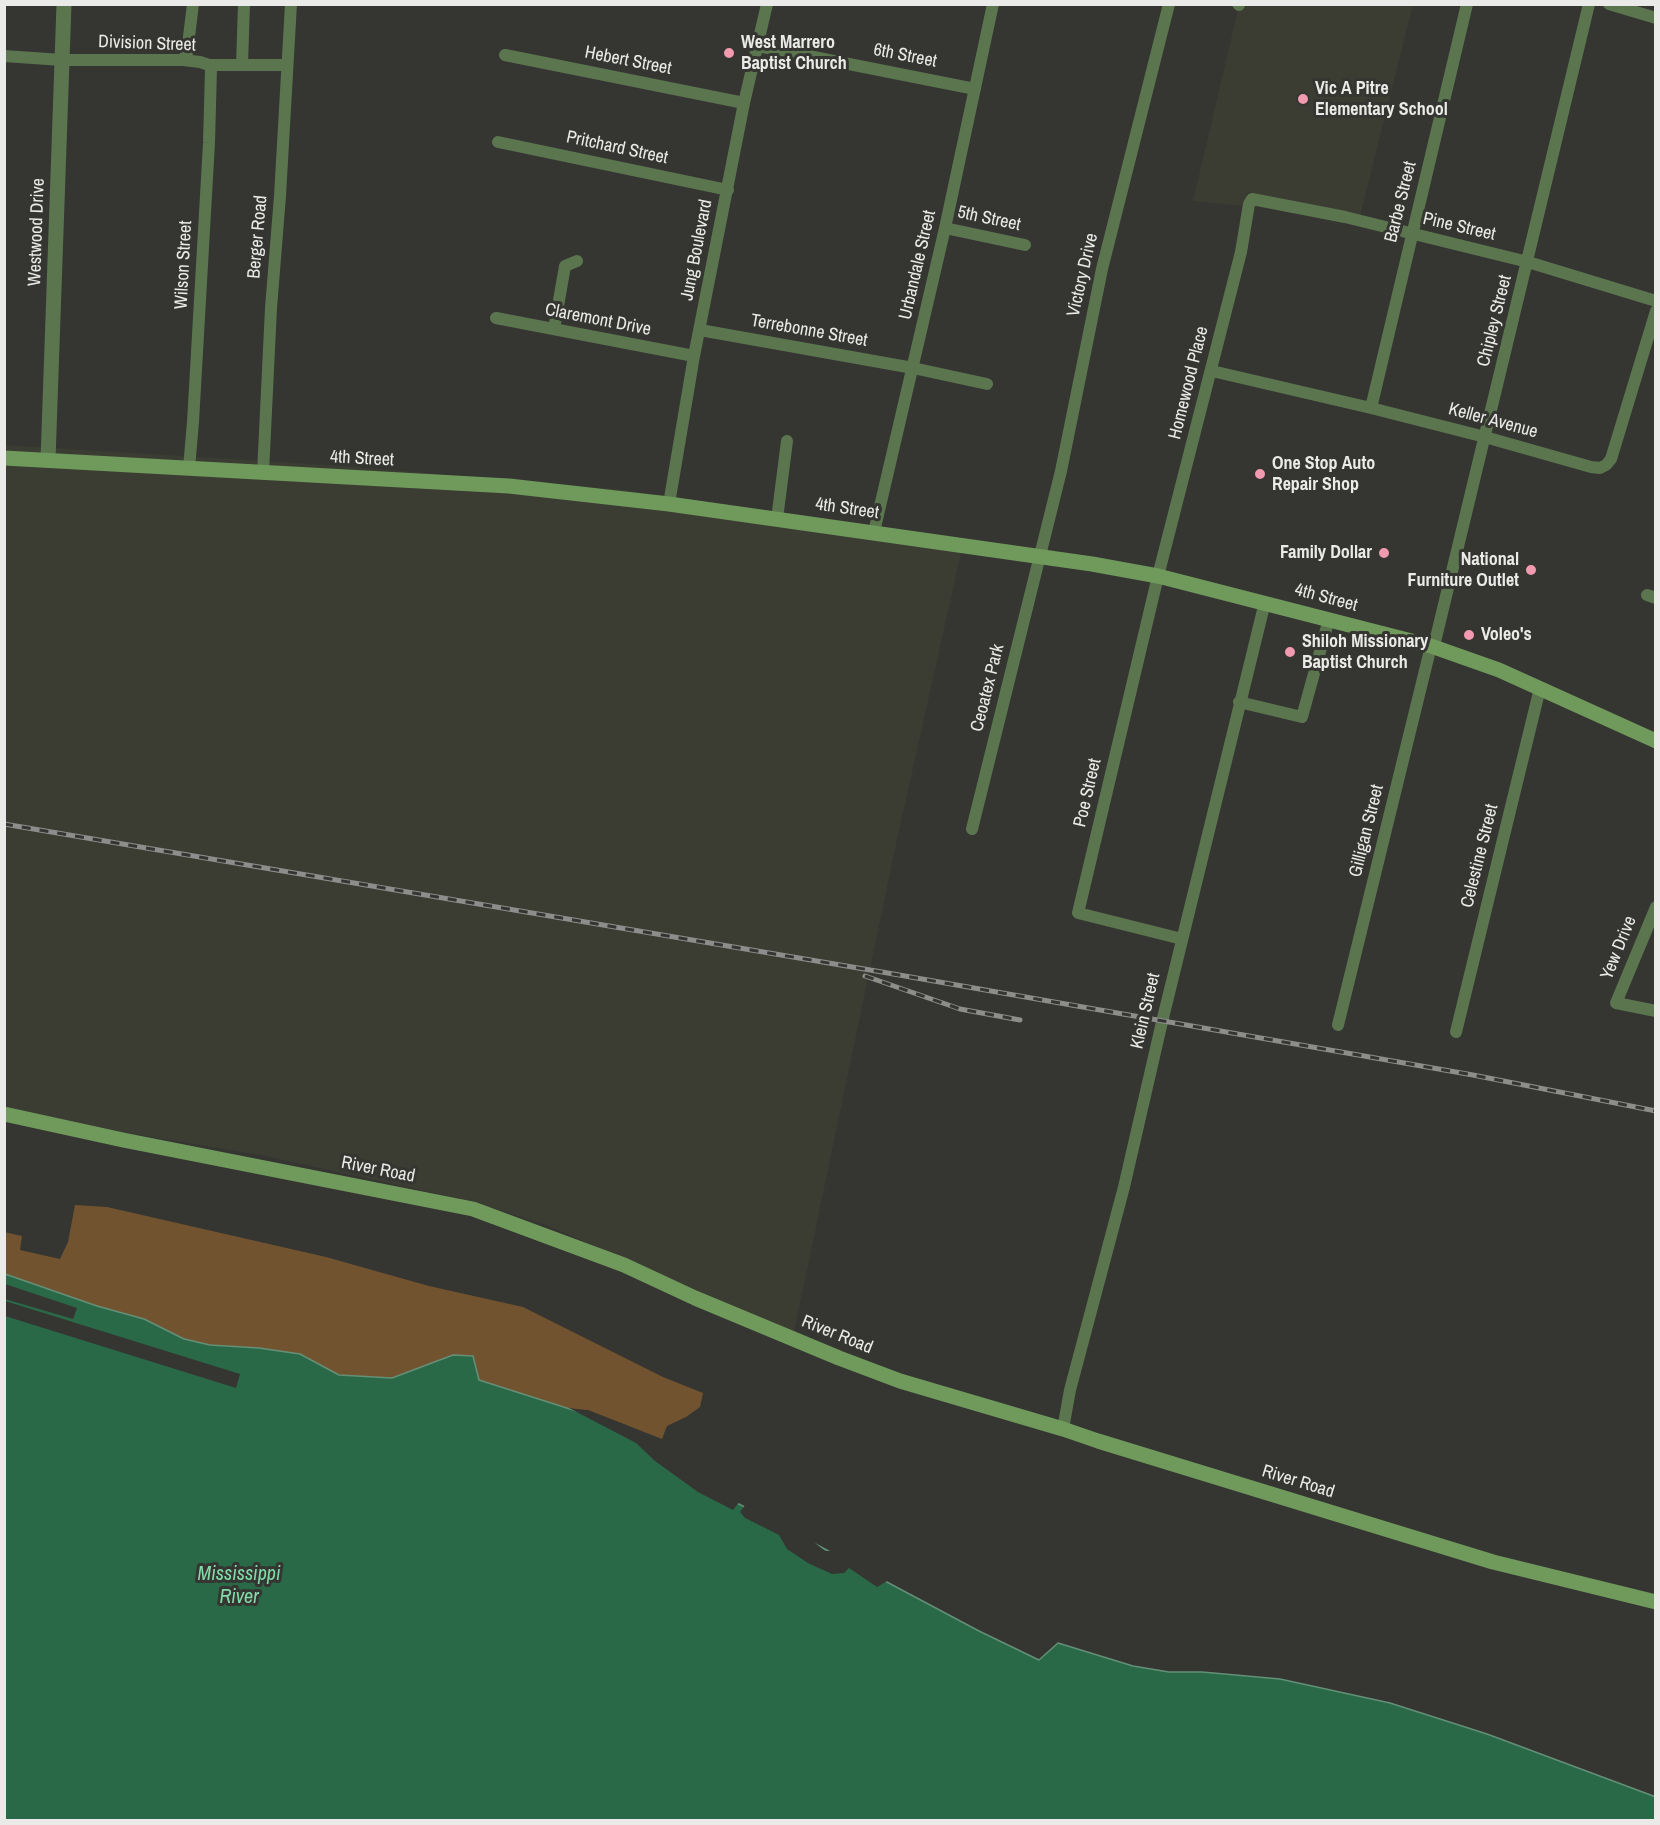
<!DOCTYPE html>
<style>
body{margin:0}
#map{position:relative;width:1660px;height:1825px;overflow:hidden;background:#353532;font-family:"Archivo Narrow",sans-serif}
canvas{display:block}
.frame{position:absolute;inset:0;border:6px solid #eaeae8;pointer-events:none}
</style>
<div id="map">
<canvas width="1660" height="1825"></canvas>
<div class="frame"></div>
</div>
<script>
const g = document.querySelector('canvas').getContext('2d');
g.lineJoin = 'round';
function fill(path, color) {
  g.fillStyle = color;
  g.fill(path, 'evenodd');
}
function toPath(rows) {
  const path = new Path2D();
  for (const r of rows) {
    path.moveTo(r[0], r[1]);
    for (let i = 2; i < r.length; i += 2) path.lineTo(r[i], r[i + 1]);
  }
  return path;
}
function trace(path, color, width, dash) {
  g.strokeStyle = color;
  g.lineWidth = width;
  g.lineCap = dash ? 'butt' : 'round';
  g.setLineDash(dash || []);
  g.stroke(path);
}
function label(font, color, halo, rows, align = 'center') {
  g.font = font + ' "Archivo Narrow",sans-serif';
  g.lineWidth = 6;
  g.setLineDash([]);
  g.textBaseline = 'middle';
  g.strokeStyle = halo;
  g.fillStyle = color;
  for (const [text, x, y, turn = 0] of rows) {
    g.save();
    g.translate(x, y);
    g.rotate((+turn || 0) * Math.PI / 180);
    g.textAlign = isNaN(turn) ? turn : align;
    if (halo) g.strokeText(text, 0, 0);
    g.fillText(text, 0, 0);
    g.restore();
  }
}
const built = toPath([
 [1239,5,1413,5,1360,216,1248,192,1243,206,1193,201],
 [4,445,344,466,617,489,964,540,897,840,794,1332,546,1225,471,1201,260,1155,91,1127,5,1108]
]);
const green = toPath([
 [75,1205,107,1207,326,1257,429,1286,523,1307,663,1377,703,1393,700,1407,686,1417,667,1426,662,1439,588,1410,400,1402,189,1346,5,1282,4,1232,22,1236,20,1250,60,1259,68,1242]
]);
const water = toPath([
 [5,1274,97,1306,144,1319,184,1339,210,1345,259,1348,300,1354,339,1375,392,1378,453,1355,473,1356,479,1380,620,1425,688,1479,757,1513,979,1631,1039,1660,1058,1643,1133,1666,1169,1672,1202,1672,1280,1679,1390,1703,1487,1734,1656,1797,1655,1820,5,1820,5,1274]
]);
const pier = toPath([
 [5,1284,77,1308,73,1319,5,1299],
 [5,1301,240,1374,236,1388,5,1316],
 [569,1408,584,1410,626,1425,663,1451,689,1476,740,1501,733,1510,698,1492,655,1461,636,1443],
 [746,1504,804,1534,825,1551,835,1551,889,1580,877,1587,849,1568,844,1573,832,1574,808,1563,787,1549,779,1535,745,1518,740,1512]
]);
const minor = toPath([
 [1238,4,1239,5],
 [1609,4,1656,18],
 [758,46,975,89],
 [505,55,744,103],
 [4,56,62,60,183,60,200,62,209,65,287,65],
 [183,60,187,53,193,4],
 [242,65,244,4],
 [498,142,728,190],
 [945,228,1025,245],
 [496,318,694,356],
 [554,329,565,266,577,261],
 [700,330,913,368,987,384],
 [1212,371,1371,408,1485,437,1591,467,1600,468,1606,465,1611,459,1656,311],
 [1371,408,1467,4],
 [189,468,193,422,209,143,211,69,209,65],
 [263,473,271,308,280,196,291,4],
 [669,504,694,356,744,103,767,4],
 [777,519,787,441],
 [874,532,945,228,993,4],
 [1647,595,1656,598],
 [1434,646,1589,4],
 [1239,702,1302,717,1329,619],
 [972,829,1061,471,1102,269,1169,4],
 [1656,907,1616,1003,1656,1011],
 [1182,939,1078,913,1158,576,1241,252,1249,204,1252,199,1345,217,1528,262,1656,301],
 [1338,1025,1431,646],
 [1456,1032,1540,688],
 [1063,1429,1070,1390,1124,1187,1162,1022,1265,602]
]);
const tertiary = toPath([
 [48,460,64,4]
]);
const secondary = toPath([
 [4,458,509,486,669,504,1092,564,1158,576,1431,646,1499,670,1656,741],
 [4,1114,123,1140,473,1209,624,1265,695,1298,839,1358,900,1381,1063,1429,1098,1441,1493,1562,1656,1602]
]);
const rail = toPath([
 [4,824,882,972,1473,1075,1656,1111],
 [865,976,960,1009,1020,1020]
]);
const markers = [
 [729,53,6,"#f29aaf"],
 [1303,99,6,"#f29aaf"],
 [1260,474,6,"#f29aaf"],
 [1384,553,6,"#f29aaf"],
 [1531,570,6,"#f29aaf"],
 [1469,635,6,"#f29aaf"],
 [1290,652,6,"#f29aaf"]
];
const poiNames = [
 ["West Marrero",741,43],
 ["Baptist Church",741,64],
 ["Vic A Pitre",1315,89],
 ["Elementary School",1315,110],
 ["One Stop Auto",1272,464],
 ["Repair Shop",1272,485],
 ["Family Dollar",1372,553,"right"],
 ["National",1519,560,"right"],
 ["Furniture Outlet",1519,581,"right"],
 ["Voleo's",1481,635],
 ["Shiloh Missionary",1302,642],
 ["Baptist Church",1302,663]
];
const streetNames = [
 ["Division Street",147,44,2],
 ["6th Street",905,56,11],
 ["Hebert Street",628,61,11],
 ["Pritchard Street",617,148,12],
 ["Barbe Street",1401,202,-76],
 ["5th Street",989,219,12],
 ["Pine Street",1459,227,13],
 ["Westwood Drive",37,232,-88],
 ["Berger Road",258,237,-85],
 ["Jung Boulevard",697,250,-79],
 ["Wilson Street",184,265,-87],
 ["Urbandale Street",918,265,-77],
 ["Victory Drive",1083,275,-77],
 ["Claremont Drive",598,320,11],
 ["Chipley Street",1495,321,-76],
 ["Terrebonne Street",809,331,10],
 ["Homewood Place",1189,383,-76],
 ["Keller Avenue",1493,421,15],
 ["4th Street",362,459,3],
 ["4th Street",847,509,8],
 ["4th Street",1326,598,15],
 ["Ceoatex Park",988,688,-76],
 ["Poe Street",1088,793,-77],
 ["Gilligan Street",1367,831,-76],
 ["Celestine Street",1480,856,-76],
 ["Yew Drive",1619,948,-68],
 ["Klein Street",1146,1011,-77],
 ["River Road",378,1170,11],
 ["River Road",837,1335,22],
 ["River Road",1298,1482,17]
];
const waterNames = [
 ["Mississippi",239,1575],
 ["River",239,1598]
];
fill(built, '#3b3d33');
fill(green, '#72532f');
fill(water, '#2a6948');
trace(water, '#649078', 1.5);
fill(pier, '#353532');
trace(minor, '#5b754f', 12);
trace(tertiary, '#5b754f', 15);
trace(secondary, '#70995c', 15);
trace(rail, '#8d8d8b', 5);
trace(rail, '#353532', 3, [9]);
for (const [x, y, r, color] of markers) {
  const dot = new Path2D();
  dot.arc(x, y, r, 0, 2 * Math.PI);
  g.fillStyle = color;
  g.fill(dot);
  trace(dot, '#353532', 2);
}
label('bold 18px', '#eaeae8', '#353532', poiNames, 'left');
label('18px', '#eaeae8', '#353532', streetNames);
label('italic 20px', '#81dca9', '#353532', waterNames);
</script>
